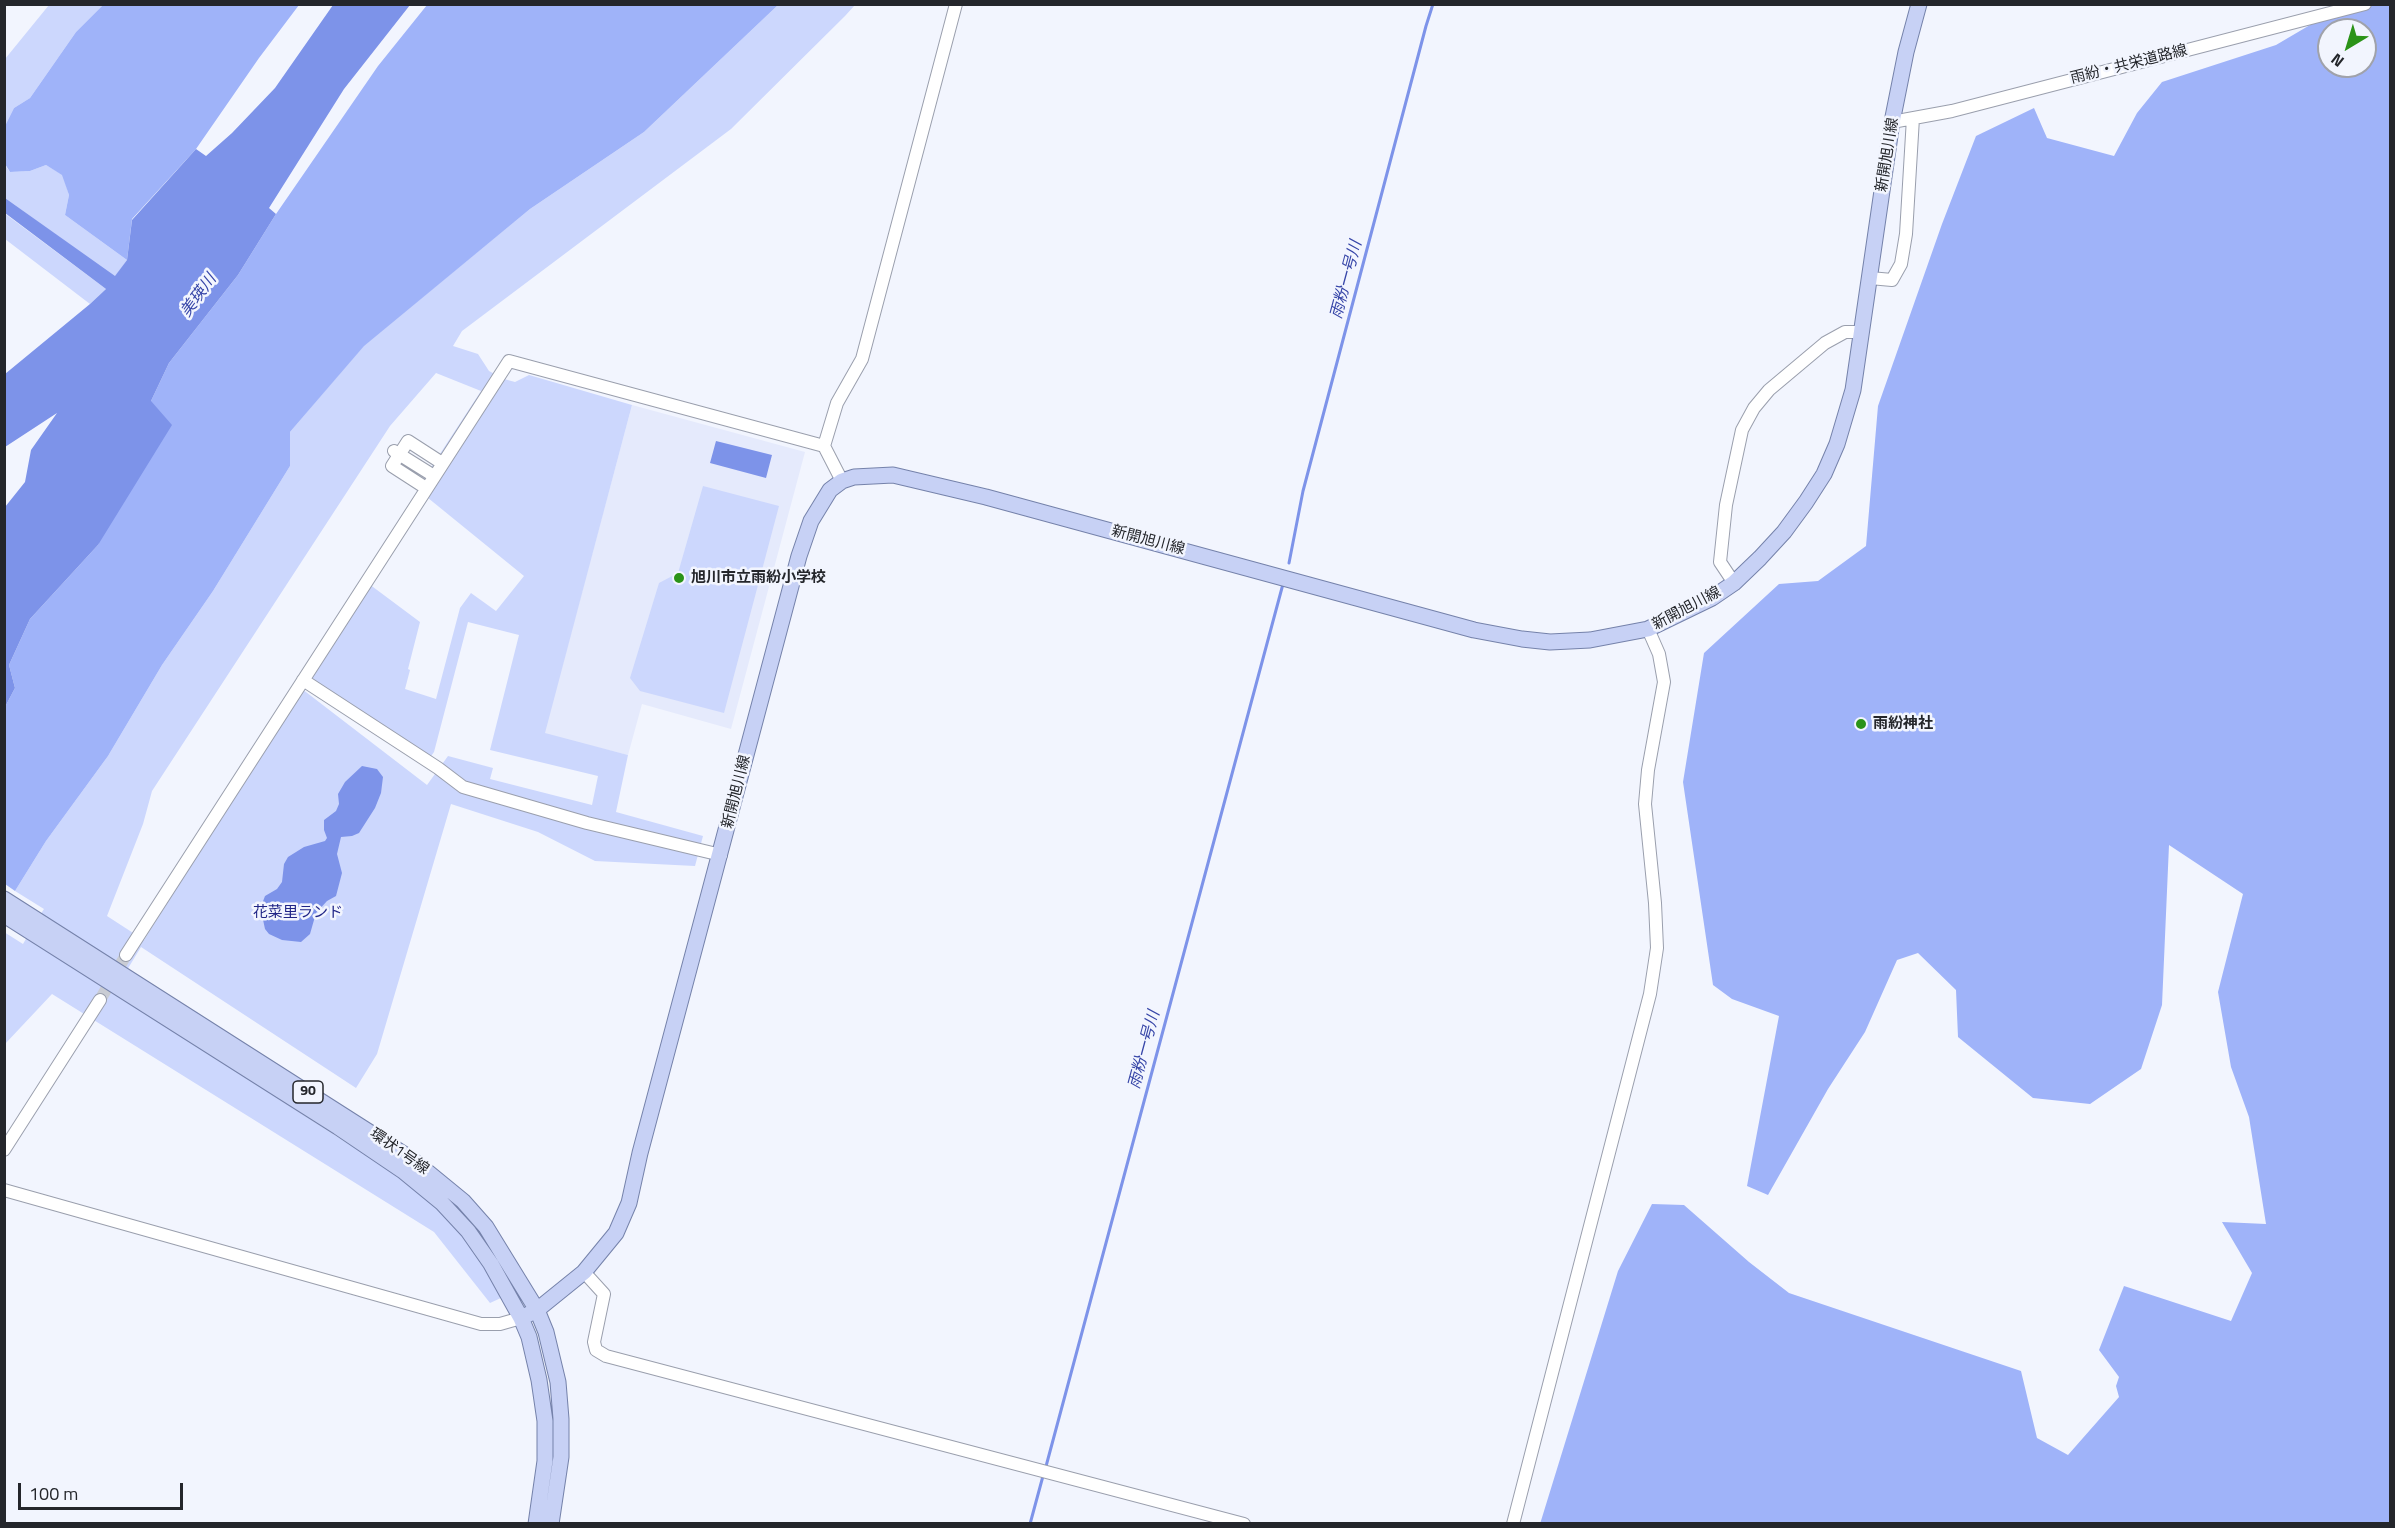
<!DOCTYPE html>
<meta charset="utf-8">
<style>
body{margin:0}
#map{position:relative;width:2395px;height:1528px;overflow:hidden;background:#f2f5fe;font-family:"Titillium Web",sans-serif}
canvas{display:block}
.frame{position:absolute;inset:0;border:6px solid #24262b;pointer-events:none}
.north{position:absolute;left:2317px;top:18px;width:60px;height:60px;box-sizing:border-box;background:#f2f5fe;border:2px solid #a0a2aa;border-radius:50%;rotate:218deg;font-size:16px;font-weight:700;line-height:24px;text-align:center;color:#24262b}
.north::after{content:'';display:block;margin:auto;width:21px;height:27px;background:#2b9318;clip-path:polygon(50% 0,100% 100%,50% 72%,0 100%)}
.scale{position:absolute;left:18px;top:1483px;width:165px;height:27px;box-sizing:border-box;border:3px solid #24262b;border-top:0;padding-left:8px;font-size:18px;line-height:21px;white-space:nowrap;color:#24262b;-webkit-text-stroke:4px #f2f5fe;paint-order:stroke}
</style>
<div id="map">
<canvas width="2395" height="1528"></canvas>
<div class="frame"></div>
<div class="north">N</div>
<div class="scale">100 m</div>
</div>
<script>
const g = document.querySelector('canvas').getContext('2d');
g.lineJoin = 'round';
function fill(path, color) {
  g.fillStyle = color;
  g.fill(path, 'evenodd');
}
function toPath(rows) {
  const path = new Path2D();
  for (const r of rows) {
    path.moveTo(r[0], r[1]);
    for (let i = 2; i < r.length; i += 2) path.lineTo(r[i], r[i + 1]);
  }
  return path;
}
function trace(path, color, width, dash) {
  g.strokeStyle = color;
  g.lineWidth = width;
  g.lineCap = dash ? 'butt' : 'round';
  g.setLineDash(dash || []);
  g.stroke(path);
}
function label(font, color, halo, rows, align = 'center') {
  g.font = font + ' "Titillium Web","Noto Sans JP",sans-serif';
  g.lineWidth = 5;
  g.setLineDash([]);
  g.textBaseline = 'middle';
  g.strokeStyle = halo;
  g.fillStyle = color;
  for (const [text, x, y, turn = 0] of rows) {
    g.save();
    g.translate(x, y);
    g.rotate((+turn || 0) * Math.PI / 180);
    g.textAlign = isNaN(turn) ? turn : align;
    if (halo) g.strokeText(text, 0, 0);
    g.fillText(text, 0, 0);
    g.restore();
  }
}
const built = toPath([
 [632,405,805,452,731,729,642,704,628,755,544,734]
]);
const green = toPath([
 [49,5,103,5,76,32,30,98,14,108,5,126,5,59],
 [778,5,855,5,845,16,731,129,462,331,453,346,478,354,489,371,504,379,515,382,529,375,632,405,545,733,628,755,616,812,703,836,695,866,595,861,538,832,451,804,377,1054,356,1088,141,947,127,970,40,915,44,909,15,891,46,841,108,756,162,665,213,591,290,466,290,432,364,345,530,209,644,132],
 [436,373,481,391,417,489,524,576,496,611,471,593,460,608,436,699,405,689,410,670,408,669,420,622,369,584,311,674,312,682,429,759,434,752,468,622,519,635,490,750,598,776,592,805,490,779,493,768,448,756,427,785,302,689,144,940,107,916,143,824,152,791,390,426],
 [4,164,10,172,30,171,46,165,63,175,69,195,65,215,127,260,115,277,5,198],
 [4,213,106,289,90,304,5,239],
 [703,486,779,506,724,713,640,691,630,678,659,583,678,573],
 [4,932,23,944,27,937,397,1175,440,1210,463,1236,479,1258,503,1297,490,1303,434,1232,52,994,5,1044]
]);
const forest = toPath([
 [103,5,299,5,259,58,196,149,132,219,127,260,65,215,69,195,62,175,46,165,30,171,10,172,5,164,5,126,14,108,30,98,76,32],
 [427,5,778,5,644,132,530,209,364,346,290,432,290,466,213,591,162,665,108,756,46,841,15,891,5,884,5,707,15,688,9,665,30,619,98,545,151,401,169,363,238,275,276,214,378,66],
 [2344,5,2390,5,2390,1523,1540,1524,1618,1271,1652,1204,1684,1205,1749,1262,1789,1293,2021,1371,2037,1438,2068,1455,2119,1397,2116,1386,2119,1377,2099,1350,2124,1286,2231,1321,2252,1273,2222,1222,2266,1224,2249,1117,2231,1067,2218,992,2243,894,2169,845,2162,1005,2141,1069,2090,1104,2033,1098,1958,1037,1956,990,1918,953,1897,960,1865,1032,1828,1089,1768,1195,1747,1186,1779,1016,1732,999,1713,985,1683,782,1704,653,1779,584,1818,581,1866,546,1878,406,1942,224,1976,136,2034,108,2047,138,2114,156,2137,113,2162,82,2276,45],
 [2329,30,2365,30,2365,66,2329,66]
]);
const water = toPath([
 [333,5,410,5,344,89,269,208,276,214,238,275,169,363,151,401,172,425,98,545,30,619,9,665,15,688,5,707,5,507,25,482,31,450,57,413,5,447,5,374,90,304,106,289,5,213,5,198,115,276,127,260,132,220,196,149,206,156,232,133,275,88],
 [716,441,772,455,766,478,710,463],
 [362,766,377,769,383,777,381,793,375,808,359,833,352,836,341,837,337,854,342,873,336,896,327,901,316,913,310,934,301,942,282,940,269,934,265,929,262,915,262,904,265,896,277,889,282,882,284,864,288,857,304,847,325,841,327,838,324,830,324,820,336,811,339,804,338,794,345,782]
]);
const stream = toPath([
 [1289,563,1303,491,1426,26,1433,4],
 [1045,1470,1283,584],
 [1030,1524,1043,1476]
]);
const minorTunnel = toPath([
 [100,1000,126,955]
]);
const minor = toPath([
 [1892,122,1952,111,2365,4],
 [1870,278,1892,280,1901,264,1906,234,1913,118],
 [394,451,434,476],
 [842,481,824,446,837,403,862,359,956,4],
 [426,488,392,466,408,441,442,463],
 [1734,583,1720,562,1726,505,1742,430,1754,408,1769,390,1825,343,1845,332,1862,332],
 [303,680,438,768,463,787,587,823,721,855],
 [126,955,509,361,824,446],
 [4,1150,100,1000],
 [4,1190,481,1324,500,1324,521,1318],
 [584,1272,604,1294,594,1342,596,1350,606,1356,1244,1524],
 [1513,1524,1650,994,1657,948,1655,903,1645,804,1648,770,1664,682,1659,654,1648,629]
]);
const major = toPath([
 [4,899,413,1160,463,1201,486,1227,537,1310,546,1332,558,1382,561,1419,561,1457,551,1524],
 [4,915,338,1127,403,1171,442,1203,468,1231,491,1264,521,1318,529,1337,539,1380,545,1421,545,1461,536,1524],
 [521,1318,537,1310,584,1272,616,1233,629,1203,640,1153,799,556,811,521,830,490,842,481,854,477,893,475,986,497,1474,630,1522,639,1550,642,1590,640,1648,629,1712,598,1734,583,1760,558,1784,532,1806,502,1824,474,1837,444,1853,390,1892,122,1906,52,1919,4]
]);
const markers = [
 [679,578,6,"#2b9318"],
 [1861,724,6,"#2b9318"]
];
const shields = [
 [308,1092,30]
];
const shieldNames = [
 ["90",308,1092]
];
const streetNames = [
 ["雨紛・共栄道路線",2129,65,-14],
 ["新開旭川線",1888,155,-81],
 ["新開旭川線",1148,541,15],
 ["新開旭川線",1687,609,-28],
 ["新開旭川線",737,792,-76],
 ["環状1号線",399,1152,35]
];
const poiNames = [
 ["旭川市立雨紛小学校",691,578],
 ["雨紛神社",1873,724]
];
const parkNames = [
 ["花菜里ランド",298,913]
];
const waterNames = [
 ["雨粉一号川",1347,280,-75],
 ["美瑛川",199,296,-54],
 ["雨粉一号川",1145,1050,-75]
];
fill(built, '#e5eafc');
fill(green, '#ccd7fd');
fill(forest, '#9fb3f9');
fill(water, '#7d93e9');
trace(stream, '#7d93e9', 3);
trace(minorTunnel, '#c9ccd4', 12, [12, 6]);
trace(minor, '#9a9fad', 14);
trace(major, '#7582aa', 17);
trace(minor, '#fff', 12);
trace(major, '#c7d1f5', 15);
for (const [x, y, r, color] of markers) {
  const dot = new Path2D();
  dot.arc(x, y, r, 0, 2 * Math.PI);
  g.fillStyle = color;
  g.fill(dot);
  trace(dot, '#f2f5fe', 2);
}
for (const [x, y, w] of shields) {
  const box = new Path2D();
  box.roundRect(x - w / 2, y - 11, w, 22, 4.5);
  g.fillStyle = '#f2f5fe';
  g.fill(box);
  trace(box, '#24262b', 1.5);
}
label('bold 14px', '#24262b', null, shieldNames);
label('15px', '#24262b', '#f2f5fe', streetNames);
label('bold 15px', '#24262b', '#f2f5fe', poiNames, 'left');
label('15px', '#202587', '#f2f5fe', parkNames);
label('italic 16px', '#3645a8', '#f2f5fe', waterNames);
</script>
